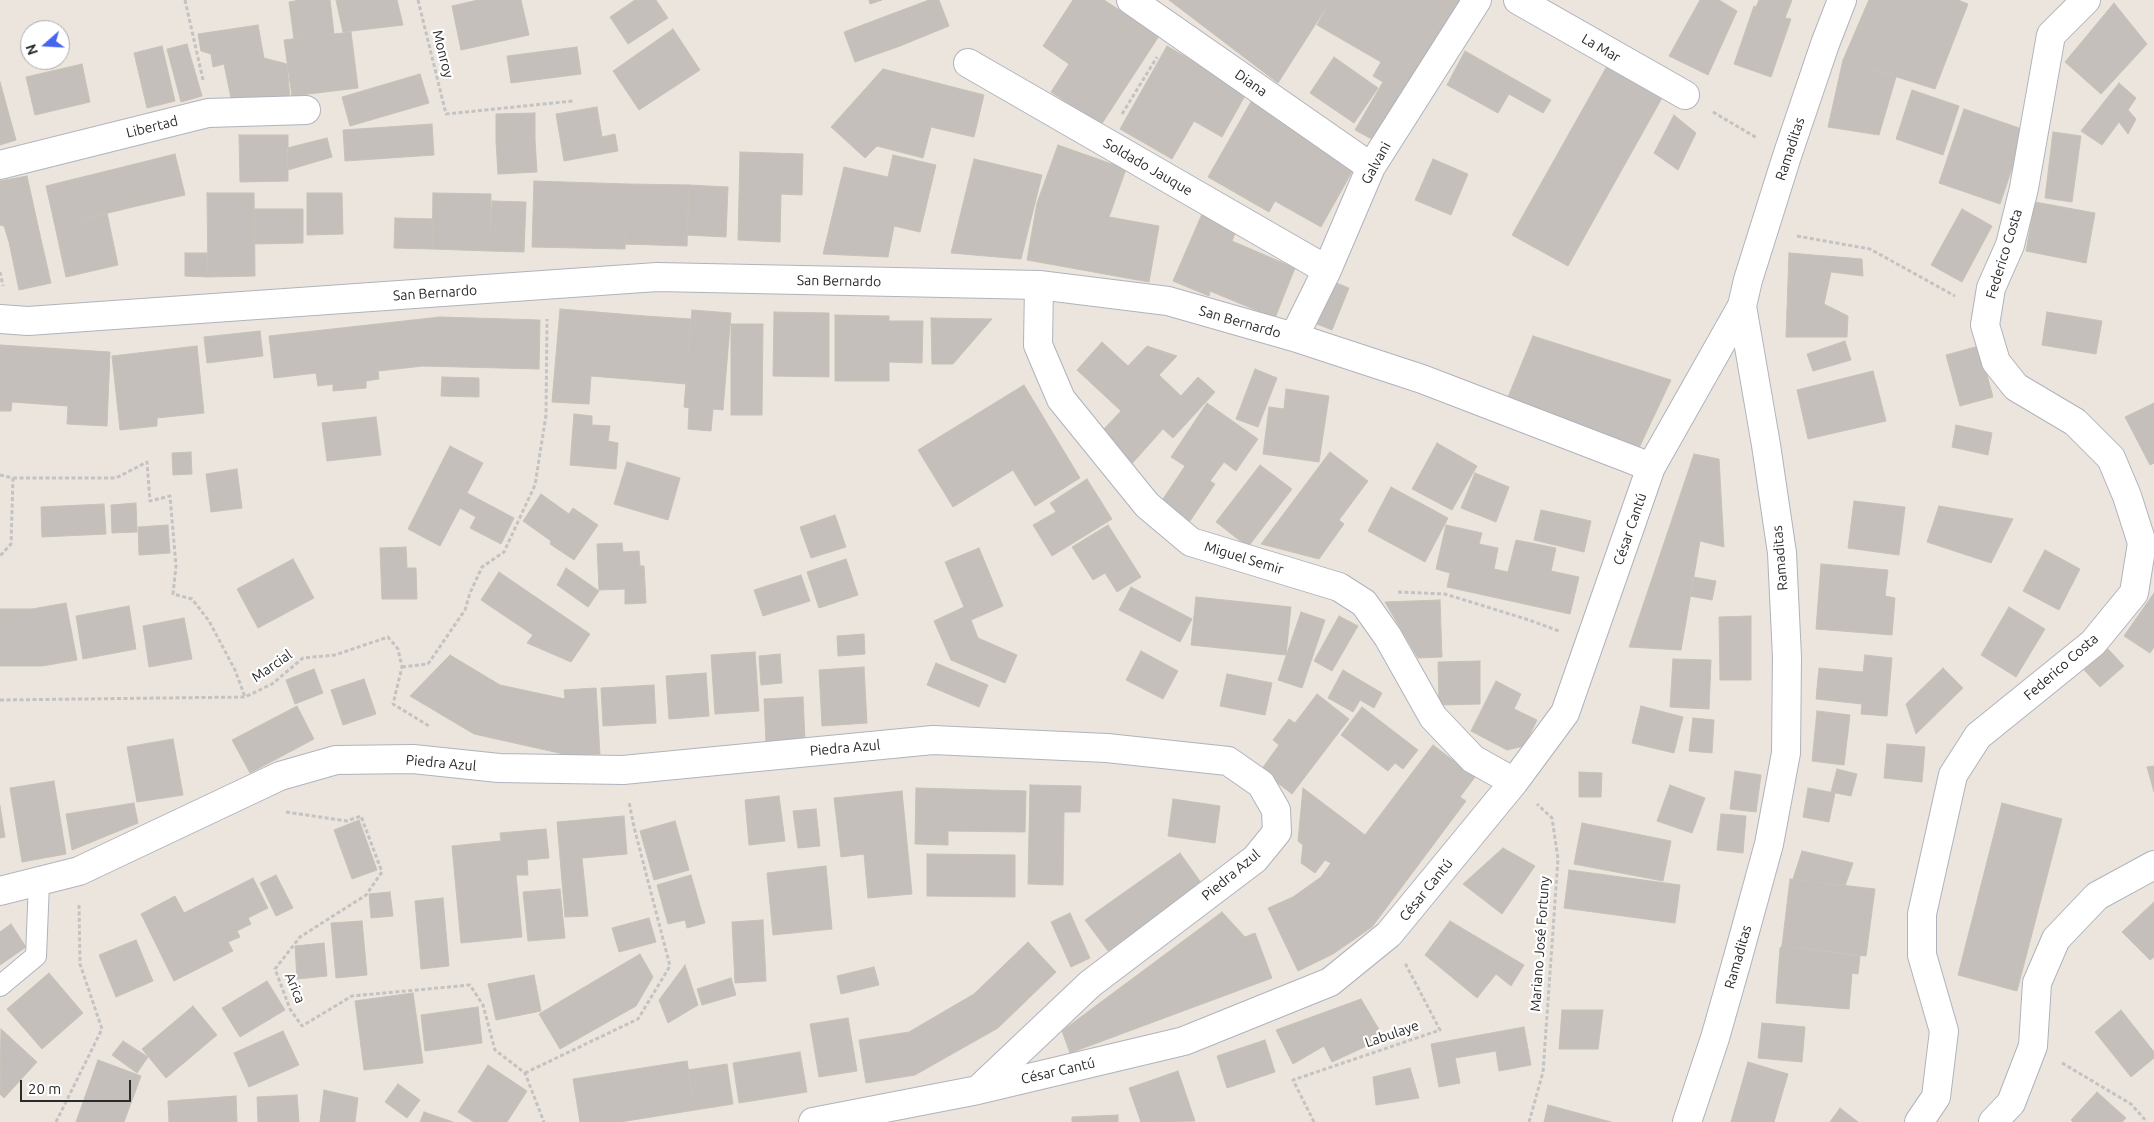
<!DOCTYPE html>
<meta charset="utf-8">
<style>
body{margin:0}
#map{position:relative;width:2154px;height:1122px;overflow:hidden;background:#ece5dd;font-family:Ubuntu,sans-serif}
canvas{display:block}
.north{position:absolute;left:20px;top:20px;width:50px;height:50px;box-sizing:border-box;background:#fff;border:1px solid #aaa;border-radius:50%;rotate:251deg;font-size:14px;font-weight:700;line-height:20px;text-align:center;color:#2a2a2a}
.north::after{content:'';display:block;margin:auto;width:18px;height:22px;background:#4464f1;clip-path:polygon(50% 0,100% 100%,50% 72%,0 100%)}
.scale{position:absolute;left:20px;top:1080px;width:111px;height:22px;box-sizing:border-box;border:2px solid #2a2a2a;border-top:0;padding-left:6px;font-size:15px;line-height:18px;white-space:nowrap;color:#2a2a2a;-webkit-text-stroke:4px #fff;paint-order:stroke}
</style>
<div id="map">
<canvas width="2154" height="1122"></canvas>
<div class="north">N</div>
<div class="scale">20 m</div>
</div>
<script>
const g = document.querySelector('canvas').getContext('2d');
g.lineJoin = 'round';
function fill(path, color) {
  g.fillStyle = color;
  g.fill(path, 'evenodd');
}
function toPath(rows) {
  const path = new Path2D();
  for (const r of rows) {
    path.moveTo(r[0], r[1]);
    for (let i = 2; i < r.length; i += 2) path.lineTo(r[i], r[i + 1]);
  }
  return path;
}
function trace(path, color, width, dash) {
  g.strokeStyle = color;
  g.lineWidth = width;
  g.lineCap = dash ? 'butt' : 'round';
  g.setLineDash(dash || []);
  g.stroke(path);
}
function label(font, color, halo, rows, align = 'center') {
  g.font = font + ' Ubuntu,sans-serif';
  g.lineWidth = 4.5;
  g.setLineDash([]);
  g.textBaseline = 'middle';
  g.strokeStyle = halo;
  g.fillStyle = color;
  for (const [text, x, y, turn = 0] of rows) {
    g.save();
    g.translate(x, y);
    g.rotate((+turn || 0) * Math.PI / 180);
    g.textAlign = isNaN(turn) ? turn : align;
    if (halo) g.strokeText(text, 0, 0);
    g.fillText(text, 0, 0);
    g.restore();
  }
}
const building = toPath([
 [300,0,330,0,334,34,294,39,289,2,300,0],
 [336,0,397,0,403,25,343,32,336,0],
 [478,0,521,0,529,35,461,50,452,6,478,0],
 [635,0,656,0,668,18,628,44,610,17,635,0],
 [869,0,882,0,870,4,869,0],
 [929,0,939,0,949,26,900,46,889,15,929,0],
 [1073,0,1104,0,1159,36,1101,125,1051,92,1069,64,1043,46,1073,0],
 [1169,0,1331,0,1278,83,1169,0],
 [1331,0,1464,0,1381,144,1355,130,1383,82,1373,76,1381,62,1317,25,1331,0],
 [1700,0,1719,0,1737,11,1708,75,1669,56,1700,0],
 [1759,0,1792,0,1785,18,1791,19,1771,77,1734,64,1754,6,1756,7,1759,0],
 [1869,0,1958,0,1968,4,1952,45,1865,9,1869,0],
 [2114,3,2147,44,2101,94,2065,62,2114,3],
 [1865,9,1952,45,1935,89,1843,60,1865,9],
 [889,15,900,46,855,62,844,32,889,15],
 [258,25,264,58,287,64,290,99,232,103,224,64,213,67,211,54,201,51,198,34,258,25],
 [673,29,700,70,639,110,613,71,673,29],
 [351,32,358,88,292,96,284,40,351,32],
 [187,44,202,96,181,102,167,49,187,44],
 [162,46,175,101,147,108,134,53,162,46],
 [1167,46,1247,92,1222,137,1194,121,1172,159,1120,129,1167,46],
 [577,47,581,74,511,83,507,56,577,47],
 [1465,51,1551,100,1543,113,1509,94,1498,113,1447,85,1465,51],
 [1334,57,1378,88,1354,123,1310,93,1334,57],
 [1843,60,1896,77,1879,135,1828,127,1843,60],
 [82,64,90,102,35,115,26,77,82,64],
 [1607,66,1662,98,1568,266,1512,235,1607,66],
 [883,69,984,95,974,137,931,127,923,158,877,146,865,158,831,127,883,69],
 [420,74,429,103,350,126,342,97,420,74],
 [0,82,16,140,0,145,0,82],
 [2119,83,2136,98,2128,110,2136,119,2128,134,2119,122,2102,145,2081,131,2119,83],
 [1912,90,1959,106,1943,155,1896,139,1912,90],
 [1252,100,1358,161,1321,227,1275,201,1269,212,1208,177,1252,100],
 [597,107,602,137,615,134,618,151,564,161,556,114,597,107],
 [1964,109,2025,130,2000,204,1939,183,1964,109],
 [535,113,535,140,496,141,496,114,535,113],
 [1674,115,1696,133,1678,170,1654,153,1674,115],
 [432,124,434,155,345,161,343,130,432,124],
 [2053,132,2081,136,2072,202,2045,198,2053,132],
 [239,135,288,135,288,181,240,182,239,135],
 [327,138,332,157,288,170,287,148,327,138],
 [535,140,537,172,498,174,496,141,535,140],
 [1058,145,1126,169,1109,217,1159,226,1149,282,1027,260,1037,203,1058,145],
 [740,152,803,154,802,195,781,194,780,242,738,240,740,152],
 [175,154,185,195,137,206,127,166,175,154],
 [893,155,936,165,920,232,894,226,888,257,823,254,844,167,888,177,893,155],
 [974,159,1042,175,1021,259,951,253,974,159],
 [1433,159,1468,174,1451,215,1415,200,1433,159],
 [127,166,137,206,55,226,46,186,127,166],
 [27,176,40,235,9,242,4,226,0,225,0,181,27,176],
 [534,181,627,184,625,249,532,247,534,181],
 [627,184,689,185,687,246,625,244,627,184],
 [689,185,728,187,726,237,687,235,689,185],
 [207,193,254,193,255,276,208,277,207,193],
 [307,193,342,193,343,234,307,235,307,193],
 [433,193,491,194,490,251,432,249,433,193],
 [492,201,526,202,524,252,490,251,492,201],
 [2035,202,2095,213,2086,263,2026,251,2035,202],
 [254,209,303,209,303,243,254,244,254,209],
 [1962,209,1992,226,1962,282,1931,265,1962,209],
 [107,213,118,265,66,277,55,226,107,213],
 [1202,214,1237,228,1232,241,1295,268,1275,318,1210,291,1209,296,1173,281,1202,214],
 [395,218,433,219,432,249,394,248,395,218],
 [40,235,51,283,19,290,9,242,40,235],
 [185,253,207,253,208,277,185,276,185,253],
 [1789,253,1862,259,1863,276,1831,272,1824,304,1848,316,1847,337,1786,337,1789,253],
 [1334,282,1349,288,1332,330,1317,324,1334,282],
 [560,309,645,316,640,380,591,376,589,404,552,402,560,309],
 [692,310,731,313,723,410,713,409,711,431,688,429,689,408,684,407,692,310],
 [774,312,829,313,829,377,773,376,774,312],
 [2047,312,2102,321,2096,354,2042,345,2047,312],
 [835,315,889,316,889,321,923,321,922,363,889,362,889,381,835,381,835,315],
 [645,316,691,319,686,384,640,380,645,316],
 [440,317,540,320,539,369,423,366,378,371,379,379,366,381,366,388,333,391,333,384,318,386,316,373,274,378,269,336,440,317],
 [931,318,992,319,953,364,932,364,931,318],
 [731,324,763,324,762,415,731,415,731,324],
 [260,331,263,356,207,363,204,337,260,331],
 [1533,336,1671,380,1639,448,1508,397,1533,336],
 [1845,341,1851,360,1813,371,1807,354,1845,341],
 [1102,342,1128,366,1147,346,1177,356,1159,375,1181,396,1198,377,1215,392,1173,438,1163,429,1129,467,1104,429,1121,411,1077,370,1102,342],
 [0,345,110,352,107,426,67,424,68,406,12,402,11,411,0,411,0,345],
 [197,346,204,413,157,418,157,426,120,430,112,356,197,346],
 [1979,346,1993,397,1960,406,1946,355,1979,346],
 [1255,369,1277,378,1258,427,1236,419,1255,369],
 [1873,371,1886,421,1808,439,1797,390,1873,371],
 [442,377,479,378,479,397,441,396,442,377],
 [1024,385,1080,478,1035,506,1013,470,953,507,918,450,1024,385],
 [1286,389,1329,396,1319,462,1263,454,1269,407,1284,409,1286,389],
 [1207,403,1258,439,1236,471,1224,462,1210,481,1215,484,1188,524,1159,505,1185,466,1171,457,1207,403],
 [2154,403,2154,463,2150,465,2125,417,2154,403],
 [574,414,592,416,592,425,610,426,608,441,618,443,616,469,570,465,574,414],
 [376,417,381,455,327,461,322,423,376,417],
 [1956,425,1992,433,1988,455,1952,447,1956,425],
 [1437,443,1477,466,1452,510,1412,489,1437,443],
 [450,446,483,463,467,493,514,518,501,544,470,528,476,517,460,508,440,546,408,529,450,446],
 [191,452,192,474,173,475,172,453,191,452],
 [1330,452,1368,481,1339,520,1344,524,1319,559,1261,544,1330,452],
 [1694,454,1719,459,1724,547,1700,541,1681,650,1629,647,1694,454],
 [627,462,680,478,668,520,614,504,627,462],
 [1260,465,1292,489,1248,547,1216,522,1260,465],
 [237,469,242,508,211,512,206,474,237,469],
 [1475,473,1509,487,1496,522,1461,508,1475,473],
 [1087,479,1112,519,1052,556,1033,525,1056,512,1050,503,1087,479],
 [1391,487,1448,518,1425,562,1368,531,1391,487],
 [541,494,569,514,573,508,598,525,574,560,550,544,551,541,523,521,541,494],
 [1854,501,1905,507,1899,555,1848,548,1854,501],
 [136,503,137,532,112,533,111,505,136,503],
 [104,504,106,534,42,537,41,507,104,504],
 [1939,506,2013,519,1991,563,1927,542,1939,506],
 [1541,510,1591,521,1584,552,1534,540,1541,510],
 [835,515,846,547,811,558,800,527,835,515],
 [168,525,170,553,139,555,138,527,168,525],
 [1108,525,1141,577,1117,592,1105,573,1093,580,1072,547,1108,525],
 [1446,525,1482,533,1479,544,1498,548,1494,569,1508,572,1516,540,1556,548,1551,571,1579,577,1570,614,1447,587,1450,573,1436,569,1446,525],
 [622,543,623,552,639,551,640,566,644,566,646,603,625,604,625,589,599,590,597,544,622,543],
 [406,547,407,568,416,568,417,599,382,599,380,548,406,547],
 [979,548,1003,606,971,620,978,638,1017,655,1005,683,951,660,934,621,964,607,945,562,979,548],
 [2045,550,2080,569,2059,610,2023,591,2045,550],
 [293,559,314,598,258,628,237,589,293,559],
 [846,559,858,595,819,608,807,572,846,559],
 [1821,564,1888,570,1885,596,1895,598,1892,635,1816,629,1821,564],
 [566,568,599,591,588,607,557,585,566,568],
 [499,572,590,634,571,662,527,643,533,635,481,600,499,572],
 [801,575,810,601,763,616,754,590,801,575],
 [1693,577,1716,581,1712,600,1690,596,1693,577],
 [1131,587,1192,619,1180,642,1119,610,1131,587],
 [2154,593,2154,647,2150,653,2124,636,2154,593],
 [1196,597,1291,607,1286,655,1191,645,1196,597],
 [1440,600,1442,657,1418,658,1385,602,1440,600],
 [66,603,77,660,42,666,0,666,0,609,32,609,66,603],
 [129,606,136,649,83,659,76,616,129,606],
 [2009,607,2045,629,2016,677,1981,655,2009,607],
 [1301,612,1325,620,1302,688,1278,680,1301,612],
 [1339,616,1358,626,1332,671,1314,661,1339,616],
 [1751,616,1751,680,1720,680,1719,617,1751,616],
 [184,618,192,659,149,667,143,626,184,618],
 [864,634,865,654,838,656,837,636,864,634],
 [2108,649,2124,666,2100,687,2084,670,2108,649],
 [1141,651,1178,671,1163,699,1126,680,1141,651],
 [755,652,759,711,715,714,711,655,755,652],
 [780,654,782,683,761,685,759,656,780,654],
 [450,655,500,685,565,699,564,690,596,688,600,754,568,755,474,734,410,696,450,655],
 [1865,655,1892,658,1887,716,1861,714,1862,704,1816,699,1819,668,1863,672,1865,655],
 [1673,659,1711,660,1709,709,1670,707,1673,659],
 [1480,661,1480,704,1439,705,1438,662,1480,661],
 [936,663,988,685,979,707,927,685,936,663],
 [864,667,867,723,822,726,819,670,864,667],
 [1943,668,1963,688,1916,734,1906,704,1943,668],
 [314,669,323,693,295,704,286,680,314,669],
 [1343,670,1382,693,1374,708,1360,700,1353,712,1328,698,1343,670],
 [706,673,709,716,669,719,666,676,706,673],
 [1227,674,1272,683,1265,715,1220,706,1227,674],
 [364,679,376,714,343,725,331,690,364,679],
 [1496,681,1521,694,1514,709,1537,720,1524,746,1507,750,1471,731,1496,681],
 [654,685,656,723,603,726,601,688,654,685],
 [1317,694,1349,719,1292,794,1261,770,1279,745,1273,740,1289,719,1295,723,1317,694],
 [803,697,805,740,766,743,764,699,803,697],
 [297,706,314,739,250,773,232,740,297,706],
 [1641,706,1683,717,1674,753,1632,743,1641,706],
 [1362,707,1418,750,1403,769,1395,763,1388,771,1341,735,1362,707],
 [1817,711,1850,715,1844,765,1812,761,1817,711],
 [1693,718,1714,720,1712,753,1689,751,1693,718],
 [173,739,183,795,137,802,127,747,173,739],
 [1887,744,1925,747,1922,782,1884,778,1887,744],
 [1433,745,1475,777,1460,797,1466,801,1372,927,1333,954,1298,971,1268,908,1293,897,1321,877,1331,863,1325,860,1352,825,1365,835,1433,745],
 [2154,766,2154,792,2147,767,2154,766],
 [1837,769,1857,774,1851,796,1831,792,1837,769],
 [1735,771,1761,775,1756,812,1730,809,1735,771],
 [1579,772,1602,773,1601,797,1579,797,1579,772],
 [54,781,66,854,22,862,10,788,54,781],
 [1030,785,1081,786,1080,812,1064,812,1063,885,1028,884,1030,785],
 [1670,785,1705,798,1692,833,1657,821,1670,785],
 [916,788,1026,791,1025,832,948,831,948,845,915,844,916,788],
 [1303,788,1352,825,1315,873,1301,863,1303,845,1298,841,1303,788],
 [1808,788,1835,793,1829,822,1803,817,1808,788],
 [902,791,912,894,868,898,864,854,841,857,834,798,902,791],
 [779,796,785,841,749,845,745,800,779,796],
 [1173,799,1220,806,1215,843,1168,836,1173,799],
 [134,803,138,823,72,850,66,814,134,803],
 [2002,803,2062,819,2017,991,1958,975,2002,803],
 [0,806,5,837,0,838,0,806],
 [816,809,820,846,798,848,793,811,816,809],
 [1721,814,1746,816,1743,853,1717,850,1721,814],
 [624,816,627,854,582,858,588,916,565,917,557,822,624,816],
 [359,820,377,870,352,879,334,830,359,820],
 [675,821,689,870,654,880,640,831,675,821],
 [1582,823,1671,841,1663,881,1574,864,1582,823],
 [546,829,549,858,527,860,528,875,516,875,522,937,461,943,452,846,501,841,500,833,546,829],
 [1503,848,1535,866,1502,914,1463,884,1503,848],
 [1802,851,1853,863,1845,886,1793,879,1802,851],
 [1180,853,1202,884,1108,951,1085,920,1180,853],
 [927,854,1015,855,1015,897,927,896,927,854],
 [826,866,832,929,773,935,767,873,826,866],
 [1569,870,1680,885,1675,923,1564,908,1569,870],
 [276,875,293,908,276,916,260,883,276,875],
 [691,875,705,923,687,928,685,920,668,924,657,885,691,875],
 [253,878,268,908,248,918,251,924,237,931,240,937,228,942,233,951,174,981,141,914,175,896,184,913,253,878],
 [1790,879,1875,889,1866,956,1782,946,1790,879],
 [560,889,565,938,528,941,523,892,560,889],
 [390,892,393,916,371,918,369,894,390,892],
 [443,898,449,966,421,969,415,901,443,898],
 [2154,902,2154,957,2150,960,2122,932,2154,902],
 [1222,912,1245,937,1255,933,1272,978,1070,1053,1062,1031,1222,912],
 [1070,913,1090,958,1071,967,1051,922,1070,913],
 [649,918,656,942,619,952,612,928,649,918],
 [763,920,766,981,735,983,732,922,763,920],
 [362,921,367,975,336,978,331,923,362,921],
 [1450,921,1524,965,1511,986,1496,974,1477,998,1425,955,1450,921],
 [11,924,26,947,0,965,0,932,11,924],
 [136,940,153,981,116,997,99,955,136,940],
 [1028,942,1056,972,998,1028,915,1075,866,1083,859,1040,909,1032,974,994,1028,942],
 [324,943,327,976,297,979,295,946,324,943],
 [1782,946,1860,956,1858,974,1852,973,1849,1009,1776,1003,1780,948,1782,946],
 [640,954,653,977,636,1006,560,1049,539,1014,640,954],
 [685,965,698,1005,668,1023,659,1000,685,965],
 [874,967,879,985,841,994,837,976,874,967],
 [49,973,83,1013,42,1049,7,1009,49,973],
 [534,975,541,1011,496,1020,488,984,534,975],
 [731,978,736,995,702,1005,697,989,731,978],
 [267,981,285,1010,240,1037,222,1008,267,981],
 [413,993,423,1063,364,1070,355,1001,413,993],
 [1361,999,1384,1038,1332,1062,1324,1046,1293,1064,1276,1030,1361,999],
 [193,1006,217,1035,166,1078,142,1049,193,1006],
 [478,1007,482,1043,425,1051,421,1015,478,1007],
 [1562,1010,1603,1010,1598,1049,1559,1049,1562,1010],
 [2121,1010,2154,1052,2154,1058,2131,1077,2095,1032,2121,1010],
 [848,1018,857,1071,819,1077,810,1024,848,1018],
 [1762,1023,1805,1027,1802,1062,1758,1058,1762,1023],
 [1524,1027,1531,1065,1499,1071,1496,1051,1455,1058,1460,1083,1439,1087,1431,1044,1524,1027],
 [1,1029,37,1062,4,1098,0,1094,1,1029],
 [283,1031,299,1065,249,1087,234,1053,283,1031],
 [1265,1040,1275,1072,1227,1088,1217,1056,1265,1040],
 [123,1041,148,1057,137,1073,112,1055,123,1041],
 [800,1052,807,1092,739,1103,733,1063,800,1052],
 [98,1060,141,1076,124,1122,76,1122,98,1060],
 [687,1061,695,1110,620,1122,580,1122,573,1079,687,1061],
 [1748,1062,1788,1074,1774,1122,1731,1122,1748,1062],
 [727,1064,733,1104,695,1110,688,1070,727,1064],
 [488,1065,527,1091,507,1122,474,1122,458,1112,488,1065],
 [1410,1068,1419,1098,1376,1105,1373,1077,1410,1068],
 [1178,1071,1195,1121,1141,1122,1129,1088,1178,1071],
 [398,1084,420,1100,407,1118,385,1102,398,1084],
 [324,1090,358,1098,355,1122,320,1122,324,1090],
 [2097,1092,2126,1118,2122,1122,2073,1122,2071,1120,2097,1092],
 [297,1095,299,1122,258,1122,257,1097,297,1095],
 [236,1096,237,1122,169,1122,168,1101,236,1096],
 [1548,1105,1611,1122,1544,1122,1548,1105],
 [1840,1108,1858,1122,1830,1122,1840,1108],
 [424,1112,453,1122,420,1122,424,1112],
 [1118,1115,1118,1122,1072,1122,1072,1117,1118,1115]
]);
const path = toPath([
 [185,0,203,80],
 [418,0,446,114,573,101],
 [1713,112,1757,138],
 [1122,114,1157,57],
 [1797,236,1870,249,1955,296],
 [0,272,3,286],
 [0,475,13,478,11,544,0,556],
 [13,478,116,478,147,462,150,501,170,496,176,566,173,594,192,599,209,621,235,670,245,697],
 [1398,592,1445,594,1529,620,1559,631],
 [402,667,428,664,465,610,470,593,482,567,504,552,535,485,546,415,547,319],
 [0,700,245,697,272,684,303,658,335,655,388,637,398,649,402,667,393,704,429,726],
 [286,812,347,821,361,816,382,872,366,895,300,937,275,969,290,1009,302,1026,352,996,470,985,483,1005,495,1050,525,1073,544,1122],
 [2062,1063,2131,1104,2147,1122],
 [525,1073,638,1019,670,966,634,827,629,802],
 [56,1122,102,1029,80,964,79,905],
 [1314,1122,1293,1080,1440,1030,1405,963],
 [1529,1122,1543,1072,1558,859,1552,818,1537,804]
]);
const lane = toPath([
 [0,986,36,956,39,883]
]);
const street = toPath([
 [1131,0,1371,167],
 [1518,0,1685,95],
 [968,63,1327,270],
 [0,165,208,113,306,110],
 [1039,285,1038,345,1061,399,1147,505,1191,542,1339,587,1364,603,1388,637,1433,717,1473,759,1514,782],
 [0,319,28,321,657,277,1039,285,1168,301,1294,337,1422,379,1651,467],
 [1294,337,1327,270,1371,167,1477,0],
 [0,891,79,871,280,776,336,760,413,759,499,768,623,770,933,740,1107,748,1228,761,1261,784,1276,810,1277,832,1255,859,1090,984,978,1090],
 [813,1122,978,1090,1184,1041,1330,982,1389,934,1514,782,1565,713,1651,467,1742,306],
 [1919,1122,1936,1097,1944,1031,1922,955,1922,914,1953,775,1978,736,2093,643,2134,593,2142,543,2127,496,2111,458,2075,422,2016,387,1996,362,1985,325,1991,288,2010,245,2024,188,2051,35,2086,0]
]);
const secondary = toPath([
 [1687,1122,1715,1038,1738,957,1769,844,1786,753,1787,657,1782,553,1766,445,1742,306,1748,280,1787,156,1825,44,1842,0],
 [1993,1122,2011,1103,2033,1046,2037,983,2056,939,2097,896,2154,865]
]);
const streetNames = [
 ["La Mar",1601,48,30],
 ["Monroy",443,54,76],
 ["Diana",1251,83,35],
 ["Libertad",152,127,-14],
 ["Ramaditas",1790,149,-72],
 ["Galvani",1376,163,-61],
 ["Soldado Jauque",1148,167,30],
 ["Federico Costa",2004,254,-73],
 ["San Bernardo",839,281,1],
 ["San Bernardo",435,293,-4],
 ["San Bernardo",1240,322,16],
 ["César Cantú",1630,529,-71],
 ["Miguel Semir",1244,558,17],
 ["Ramaditas",1780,558,-95],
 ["Marcial",272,666,-35],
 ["Federico Costa",2061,667,-41],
 ["Piedra Azul",845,748,-5],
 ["Piedra Azul",441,763,5],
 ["Piedra Azul",1231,875,-40],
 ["César Cantú",1426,890,-51],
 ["Mariano José Fortuny",1540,944,-86],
 ["Ramaditas",1738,957,-74],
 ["Arica",295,988,67],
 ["Labulaye",1392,1034,-19],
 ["César Cantú",1058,1071,-13]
];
fill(building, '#c4bfba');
trace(building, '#c7c1b7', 1);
trace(lane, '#b0b3bd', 22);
trace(street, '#b0b3bd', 30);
trace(secondary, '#b0b3bd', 30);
trace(path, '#c3c3c3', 3, [4, 2.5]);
trace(lane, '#fff', 20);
trace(street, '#fff', 28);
trace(secondary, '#fff', 28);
label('14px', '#2a2a2a', '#fff', streetNames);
</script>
